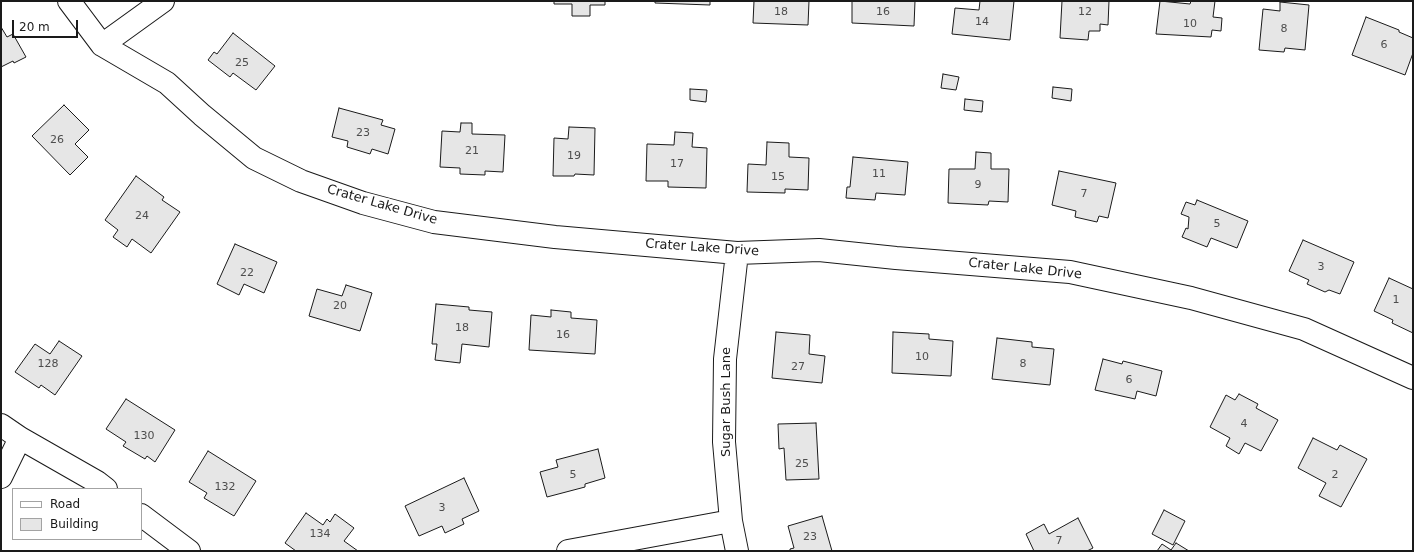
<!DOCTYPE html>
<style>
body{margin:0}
#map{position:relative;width:1414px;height:552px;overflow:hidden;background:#fff;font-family:"DejaVu Sans",sans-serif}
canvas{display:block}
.frame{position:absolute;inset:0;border:2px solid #1a1a1a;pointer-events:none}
.legend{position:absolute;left:12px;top:488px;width:130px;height:52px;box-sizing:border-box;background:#fff;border:1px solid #a3a3a3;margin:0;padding:5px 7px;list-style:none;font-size:12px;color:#1a1a1a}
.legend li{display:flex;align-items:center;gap:8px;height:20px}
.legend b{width:20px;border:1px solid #a3a3a3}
.scale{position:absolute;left:12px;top:20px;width:66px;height:18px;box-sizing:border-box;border:2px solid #1a1a1a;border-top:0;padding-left:5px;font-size:12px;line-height:14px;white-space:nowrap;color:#1a1a1a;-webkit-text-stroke:3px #fff;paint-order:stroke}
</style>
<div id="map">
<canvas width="1414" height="552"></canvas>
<div class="frame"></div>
<ul class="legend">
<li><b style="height:5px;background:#fff"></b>Road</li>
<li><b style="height:11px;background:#e6e6e6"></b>Building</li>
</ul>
<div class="scale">20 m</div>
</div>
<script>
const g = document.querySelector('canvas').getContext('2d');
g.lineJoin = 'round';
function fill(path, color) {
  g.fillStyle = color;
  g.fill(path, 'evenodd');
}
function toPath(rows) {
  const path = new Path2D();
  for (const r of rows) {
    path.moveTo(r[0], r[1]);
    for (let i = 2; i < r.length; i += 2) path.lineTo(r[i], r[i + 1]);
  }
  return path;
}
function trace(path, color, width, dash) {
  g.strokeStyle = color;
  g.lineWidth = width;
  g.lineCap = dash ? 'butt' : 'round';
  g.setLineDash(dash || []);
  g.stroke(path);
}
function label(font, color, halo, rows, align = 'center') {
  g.font = font + ' "DejaVu Sans",sans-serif';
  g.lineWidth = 3;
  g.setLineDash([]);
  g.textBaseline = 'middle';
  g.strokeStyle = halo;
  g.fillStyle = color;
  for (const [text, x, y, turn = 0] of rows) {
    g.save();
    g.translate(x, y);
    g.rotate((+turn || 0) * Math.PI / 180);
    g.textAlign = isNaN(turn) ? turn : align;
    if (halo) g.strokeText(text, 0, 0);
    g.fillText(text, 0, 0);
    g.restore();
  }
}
const building = toPath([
 [554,1,605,1,605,5,590,5,590,16,572,16,572,4,554,4,554,1],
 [655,1,710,1,710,5,655,3,655,1],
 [754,1,809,1,808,25,753,23,754,1],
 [852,1,915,1,914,26,852,23,852,1],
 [980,1,1014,1,1010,40,952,34,955,8,979,10,980,1],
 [1062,1,1109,1,1108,25,1100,24,1100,31,1089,31,1088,40,1060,38,1062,1],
 [1160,1,1190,4,1191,1,1215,1,1213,17,1222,18,1221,31,1212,30,1211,37,1156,34,1160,1],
 [1280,2,1309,5,1305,50,1285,48,1284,52,1259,50,1263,9,1280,11,1280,2],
 [1366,17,1399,30,1399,32,1413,38,1413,53,1405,75,1352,55,1366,17],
 [1,27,7,37,13,34,26,57,14,63,13,61,1,67,1,27],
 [233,33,275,66,256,90,233,73,230,77,208,60,214,52,217,54,233,33],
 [943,74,959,77,956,90,941,88,943,74],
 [1053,87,1072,89,1071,101,1052,98,1053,87],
 [690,89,707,90,706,102,690,100,690,89],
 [965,99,983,101,982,112,964,110,965,99],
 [64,105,89,130,75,144,88,157,70,175,32,136,64,105],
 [339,108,383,120,381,125,395,129,388,154,372,149,370,154,347,147,348,141,332,137,339,108],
 [461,123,472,123,472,134,505,135,503,172,485,171,485,175,460,174,460,168,440,167,442,131,460,132,461,123],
 [569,127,595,128,594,175,575,174,574,176,553,176,554,138,568,139,569,127],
 [675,132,693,133,692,147,707,148,706,188,668,187,668,181,646,181,647,144,674,145,675,132],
 [767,142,789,143,789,157,809,158,808,190,785,189,785,193,747,192,748,164,766,165,767,142],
 [976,152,991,153,991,169,1009,169,1008,202,989,201,988,205,948,203,949,169,975,169,976,152],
 [853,157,908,162,905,195,876,193,875,200,846,198,847,187,850,187,853,157],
 [1059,171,1116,183,1108,218,1099,216,1097,222,1075,217,1076,211,1052,205,1059,171],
 [136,176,164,197,162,200,180,212,151,253,132,239,127,247,113,237,118,230,105,220,136,176],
 [1197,200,1248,221,1237,248,1211,238,1207,247,1182,237,1186,228,1188,229,1189,217,1181,214,1186,202,1195,205,1197,200],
 [1303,240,1354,262,1340,294,1329,290,1325,292,1307,284,1309,280,1289,271,1303,240],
 [235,244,277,262,264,293,244,284,239,295,217,284,235,244],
 [1389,278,1413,289,1413,333,1392,323,1393,320,1374,311,1389,278],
 [346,285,372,293,360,331,309,316,317,289,342,296,346,285],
 [436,304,469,307,469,310,492,312,489,347,462,344,460,363,435,360,437,344,432,344,436,304],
 [551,310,571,312,571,318,597,320,595,354,529,350,531,315,551,317,551,310],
 [776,332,810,335,809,354,825,356,822,383,772,378,776,332],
 [893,332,929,334,929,339,953,341,951,376,892,373,893,332],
 [997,338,1032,342,1032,347,1054,349,1050,385,992,379,997,338],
 [59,341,82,356,55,395,41,385,39,388,15,372,35,344,50,354,59,341],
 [1103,359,1122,364,1123,361,1162,371,1156,396,1137,391,1135,399,1095,390,1103,359],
 [1239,394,1258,404,1256,408,1278,420,1261,451,1245,443,1239,454,1226,446,1230,438,1210,427,1226,395,1235,400,1239,394],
 [126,399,175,430,155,462,147,456,145,459,123,446,126,442,106,429,126,399],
 [816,423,819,479,786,480,784,448,779,449,778,424,816,423],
 [1313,438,1337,450,1340,445,1367,459,1341,507,1319,496,1326,483,1298,468,1313,438],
 [598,449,605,478,585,484,585,487,547,497,540,472,558,467,556,460,598,449],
 [208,451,256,481,234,516,204,498,207,493,189,482,208,451],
 [464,478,479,511,462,519,464,524,445,533,442,526,419,536,405,506,464,478],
 [1164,510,1185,521,1173,545,1152,534,1164,510],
 [306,513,323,525,327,519,330,522,335,514,354,528,344,541,358,551,296,551,285,543,306,513],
 [822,516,832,551,790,551,790,549,794,548,788,526,822,516],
 [1078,518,1093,548,1087,551,1034,551,1026,534,1044,524,1049,534,1078,518],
 [1176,543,1189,551,1157,551,1162,544,1171,550,1176,543]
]);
const minor = toPath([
 [69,1,102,45,167,83,202,115,254,158,301,181,363,203,434,222,555,237,737,253,819,250,896,258,1070,272,1191,298,1304,329,1413,378],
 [102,45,163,1],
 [1,425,20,438,97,482,106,489],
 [1,477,20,438],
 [141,515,189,551],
 [568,551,731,521],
 [737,551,731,521,724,442,725,359,737,253]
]);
const numberNames = [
 ["18",781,12],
 ["16",883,12],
 ["12",1085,12],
 ["14",982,22],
 ["10",1190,24],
 ["8",1284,29],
 ["6",1384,45],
 ["25",242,63],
 ["23",363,133],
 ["26",57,140],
 ["21",472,151],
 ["19",574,156],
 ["17",677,164],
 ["11",879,174],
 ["15",778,177],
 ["9",978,185],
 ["7",1084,194],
 ["24",142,216],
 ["5",1217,224],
 ["3",1321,267],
 ["22",247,273],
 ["1",1396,300],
 ["20",340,306],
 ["18",462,328],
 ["16",563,335],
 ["10",922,357],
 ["128",48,364],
 ["8",1023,364],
 ["27",798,367],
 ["6",1129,380],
 ["4",1244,424],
 ["130",144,436],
 ["25",802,464],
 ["5",573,475],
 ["2",1335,475],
 ["132",225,487],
 ["3",442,508],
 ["134",320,534],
 ["23",810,537],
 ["7",1059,541]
];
const streetNames = [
 ["Crater Lake Drive",382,205,16],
 ["Crater Lake Drive",702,248,4],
 ["Crater Lake Drive",1025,269,6],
 ["Sugar Bush Lane",727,402,-90]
];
fill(building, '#e6e6e6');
trace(building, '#1a1a1a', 1);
trace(minor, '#1a1a1a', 24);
trace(minor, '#fff', 22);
label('11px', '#4d4d4d', null, numberNames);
label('13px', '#1a1a1a', '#fff', streetNames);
</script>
